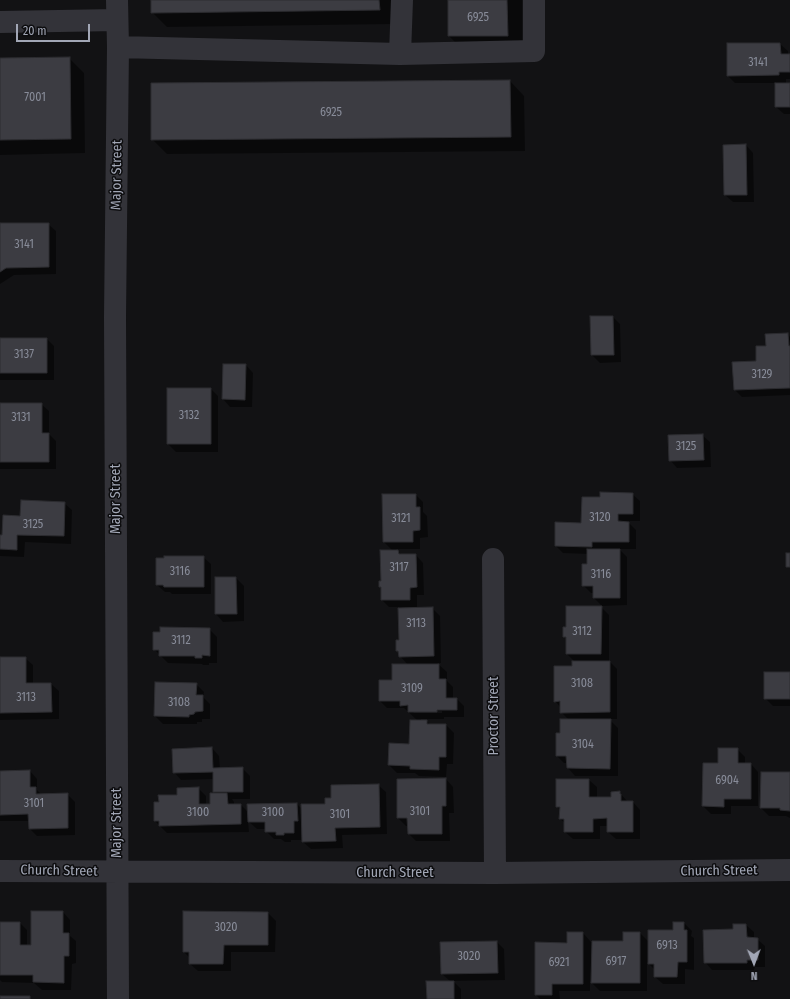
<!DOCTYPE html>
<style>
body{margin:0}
#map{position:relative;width:790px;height:999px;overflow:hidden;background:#121214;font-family:"Fira Sans Condensed",sans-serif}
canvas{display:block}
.north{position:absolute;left:734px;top:943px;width:40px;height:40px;-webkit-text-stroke:3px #0d0d0f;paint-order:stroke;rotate:179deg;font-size:11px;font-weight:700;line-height:16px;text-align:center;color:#a2a7b6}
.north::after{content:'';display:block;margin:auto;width:14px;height:18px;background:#a2a7b6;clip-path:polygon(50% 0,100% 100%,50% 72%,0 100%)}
.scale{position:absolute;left:16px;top:24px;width:74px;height:18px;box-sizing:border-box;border:2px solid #a2a7b6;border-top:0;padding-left:5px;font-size:12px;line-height:14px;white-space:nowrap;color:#a2a7b6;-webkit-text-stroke:3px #0d0d0f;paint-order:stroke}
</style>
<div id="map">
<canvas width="790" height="999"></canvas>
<div class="north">N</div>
<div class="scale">20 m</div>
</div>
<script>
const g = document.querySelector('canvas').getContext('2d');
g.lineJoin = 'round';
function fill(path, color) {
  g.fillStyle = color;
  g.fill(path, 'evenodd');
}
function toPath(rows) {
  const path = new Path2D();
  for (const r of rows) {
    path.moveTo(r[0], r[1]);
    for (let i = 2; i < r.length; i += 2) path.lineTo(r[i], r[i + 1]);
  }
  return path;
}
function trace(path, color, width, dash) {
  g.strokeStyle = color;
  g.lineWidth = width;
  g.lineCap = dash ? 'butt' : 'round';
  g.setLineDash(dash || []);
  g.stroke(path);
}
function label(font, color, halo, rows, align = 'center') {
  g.font = font + ' "Fira Sans Condensed",sans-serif';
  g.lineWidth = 3;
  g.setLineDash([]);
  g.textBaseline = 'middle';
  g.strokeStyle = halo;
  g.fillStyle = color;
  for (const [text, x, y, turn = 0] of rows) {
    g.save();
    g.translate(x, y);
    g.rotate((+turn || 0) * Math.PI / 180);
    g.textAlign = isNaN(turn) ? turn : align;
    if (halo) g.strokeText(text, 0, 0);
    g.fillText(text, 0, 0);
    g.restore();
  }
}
const shadow = toPath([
 [152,0,393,0,394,24,167,27,152,12],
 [449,0,522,0,522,50,463,50,449,36],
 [780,44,788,51,788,55,790,55,790,79,786,79,786,84,790,84,790,114,784,114,776,107,776,83,735,83,728,76],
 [69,58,84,73,85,153,0,155,0,59],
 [510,81,524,96,525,151,167,154,152,139],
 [746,145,753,153,754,202,733,202,725,195],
 [0,224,48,224,56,231,56,274,14,275,0,284],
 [591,317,613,317,620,324,621,362,600,363,592,355],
 [788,334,790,337,790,395,742,397,735,390,757,362],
 [0,339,47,339,54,346,54,380,0,380],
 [246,365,253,373,252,407,230,407,223,399],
 [211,389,218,396,218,452,176,452,168,444],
 [0,404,41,404,49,411,49,434,56,441,56,469,0,469],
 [702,435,710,442,711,467,677,468,670,460],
 [632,494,640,501,640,521,627,521,636,530,636,549,619,549,627,557,627,605,602,606,594,598,594,593,591,593,583,585,588,565,588,554,563,553,556,546,582,524,601,498],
 [416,495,423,502,423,512,427,516,428,537,420,538,420,549,396,549,402,555,416,555,423,563,424,595,417,595,417,608,432,608,440,616,441,663,437,663,447,672,447,681,453,687,453,699,457,699,464,706,464,717,444,717,444,719,421,719,421,721,427,721,430,725,446,725,454,733,453,764,447,764,446,777,419,776,415,773,397,773,389,765,410,745,418,721,404,708,387,708,380,701,393,681,408,665,400,656,399,653,397,651,400,641,399,607,389,607,382,600,382,589,380,587,393,551,384,542],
 [412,711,442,711,442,713,414,713],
 [64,503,72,510,71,544,25,542,24,557,0,556,0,536,3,536,21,517],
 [203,557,211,564,211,594,172,594,170,592,165,592,157,585],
 [216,578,236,578,244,586,244,621,223,622,216,614],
 [601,607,609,615,609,661,617,669,617,719,609,719,618,728,618,776,575,776,568,768,567,763,564,763,557,756,561,734,569,720,561,712,561,708,555,701,575,662,567,654,567,639,564,636],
 [209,629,217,637,217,663,209,663,209,665,203,665,202,664,168,663,154,649],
 [0,658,25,658,33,665,33,684,51,684,59,691,59,719,0,720],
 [790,673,790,706,773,706,765,698],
 [196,684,204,692,203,697,210,704,210,719,202,719,202,722,197,722,197,724,163,724,155,716],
 [212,748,219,756,220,769,242,768,250,776,250,799,232,799,234,802,234,805,241,805,249,813,248,805,297,804,302,809,326,805,333,799,378,785,386,792,387,834,342,835,343,848,311,849,303,842,303,840,291,840,291,842,285,842,281,839,274,839,266,831,266,829,257,829,248,821,249,832,167,833,155,821,160,803,198,788,206,796,206,805,211,805,217,794,214,792,214,779,181,780,174,772],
 [737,749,745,757,745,764,751,764,758,772,758,806,731,806,731,814,711,814,703,806,704,764,719,764],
 [30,771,37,779,37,790,42,795,67,794,75,802,75,835,37,836,30,829,29,821,0,821,0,772],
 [790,773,790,818,786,816,769,816,761,808],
 [446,779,453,787,454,813,449,813,450,841,416,841,409,834,408,826,406,826,398,818],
 [589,780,597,787,597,798,612,798,619,792,627,801,633,802,640,810,640,839,616,839,608,832,608,826,600,826,600,839,573,839,565,832,565,823,560,819,561,810,557,807],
 [63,912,70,920,70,936,76,941,76,963,72,964,71,990,42,990,34,983,2,982,0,980,0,923,20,923,27,930,27,946,32,946],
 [268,913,276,921,275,952,231,952,231,971,198,971,190,964,190,958,184,952],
 [674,923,684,923,692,931,691,936,694,938,694,970,685,969,685,984,663,984,655,977,655,970,647,962,647,991,600,991,590,981,590,991,559,991,560,999,540,999,536,995,568,944,583,933,591,942,624,942,640,933,649,942,674,931],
 [746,925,754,932,754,939,757,939,765,946,765,967,755,967,754,970,712,970,705,962,734,930],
 [497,942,504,949,505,980,453,981,461,989,461,999,428,999,451,982,442,974]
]);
const building = toPath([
 [151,0,379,0,380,10,151,13,151,0],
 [448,0,507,0,508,36,448,36,448,0],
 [727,43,780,43,781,54,790,54,790,72,779,72,779,75,727,76,727,43],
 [70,57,71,139,0,140,0,58,70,57],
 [510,80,511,137,151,140,151,83,510,80],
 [775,83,790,83,790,107,775,107,775,83],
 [746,144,747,195,724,195,723,145,746,144],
 [0,223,49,223,49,267,6,268,0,272,0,223],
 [590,316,613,316,614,355,591,355,590,316],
 [788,333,789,346,790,346,790,388,734,390,732,362,756,361,756,346,766,346,765,334,788,333],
 [0,338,47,338,47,373,0,373,0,338],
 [223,364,246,364,245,400,222,399,223,364],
 [167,388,211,388,211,444,167,444,167,388],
 [0,403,42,403,42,433,49,433,49,462,0,462,0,403],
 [703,434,704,460,669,461,668,435,703,434],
 [600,492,633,493,633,514,618,514,618,521,629,522,629,542,592,542,592,547,555,546,555,522,581,523,582,497,600,497,600,492],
 [382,494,416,494,416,507,420,507,420,530,413,531,413,542,383,542,382,494],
 [21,500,65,502,64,536,17,535,17,550,0,549,0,535,2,535,3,515,20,516,21,500],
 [587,549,620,549,620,598,593,598,593,586,582,586,582,564,587,564,587,549],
 [380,550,398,550,399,554,416,554,417,587,410,588,410,600,381,600,381,587,379,587,379,581,381,581,380,550],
 [786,553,790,553,790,567,786,567,786,553],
 [164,556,204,556,204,587,164,587,163,585,156,585,156,558,164,558,164,556],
 [215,577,236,577,237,614,215,614,215,577],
 [566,606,602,606,601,654,566,654,566,637,563,637,563,627,566,627,566,606],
 [433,607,434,656,399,657,398,651,396,651,396,640,399,640,398,608,433,607],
 [160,627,210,628,210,656,202,655,202,658,195,658,195,656,159,656,159,650,153,650,153,632,160,632,160,627],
 [0,657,26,657,26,683,51,683,52,712,0,713,0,657],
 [572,661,610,661,610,712,560,713,560,701,554,702,554,666,572,666,572,661],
 [392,664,439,664,439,679,446,679,446,698,457,698,457,710,437,710,437,712,408,712,408,705,400,706,400,701,379,701,379,680,392,680,392,664],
 [764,672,790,672,790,699,764,699,764,672],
 [155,682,197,683,196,695,203,695,203,711,195,712,194,714,189,715,189,717,154,716,155,682],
 [560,719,611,719,610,769,567,768,566,756,556,756,556,733,560,733,560,719],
 [410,720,427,720,427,724,446,724,446,757,439,757,439,770,410,769,410,766,388,765,389,743,409,744,410,720],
 [212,747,213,768,243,767,243,792,213,792,213,772,173,773,172,749,212,747],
 [718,748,738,748,738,763,751,763,751,799,724,799,724,807,702,806,703,763,718,763,718,748],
 [30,770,30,787,36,787,36,794,68,793,68,828,29,829,28,814,0,815,0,771,30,770],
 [761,772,790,772,790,811,780,810,780,808,760,808,761,772],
 [446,778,446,806,442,806,442,834,408,834,407,818,397,818,397,779,446,778],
 [556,779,589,779,589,797,611,797,611,792,620,791,620,794,621,794,621,801,633,801,633,832,607,832,607,818,593,819,593,832,564,832,564,819,559,819,560,807,556,807,556,779],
 [379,784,380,827,335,828,336,841,302,842,301,804,325,804,325,798,331,798,331,785,379,784],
 [199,787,199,804,210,804,210,793,227,793,228,804,241,804,241,824,159,826,159,821,154,821,154,802,159,802,158,795,177,795,177,788,199,787],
 [297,803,298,821,294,821,294,833,284,833,284,835,276,835,276,832,265,832,265,822,248,822,247,804,297,803],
 [31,911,63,911,63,933,69,933,69,956,64,956,64,983,33,982,33,975,0,975,0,922,20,922,20,945,31,945,31,911],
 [183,911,268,912,268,945,224,945,223,964,189,964,189,952,183,952,183,911],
 [673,922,684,922,684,930,687,930,687,962,678,962,677,977,654,977,654,964,648,964,648,930,673,930,673,922],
 [733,924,746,924,747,937,758,938,758,960,747,960,747,963,704,963,703,930,733,929,733,924],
 [567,932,583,932,583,984,552,984,552,995,535,995,535,942,567,943,567,932],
 [623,932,640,932,640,983,591,983,592,941,623,941,623,932],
 [497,941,498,973,441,974,440,942,497,941],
 [426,981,454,981,454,999,427,999,426,981],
 [0,996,30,996,30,999,0,999,0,996]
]);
const minor = toPath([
 [117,0,118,47,115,317,118,999],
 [0,22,117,20],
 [118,47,400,54,534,51,534,0],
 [400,54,402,0],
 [493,559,495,873],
 [0,871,495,873,790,870]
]);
const numberNames = [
 ["6925",478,18],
 ["3141",758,63],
 ["7001",35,98],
 ["6925",331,113],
 ["3141",24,245],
 ["3137",24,355],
 ["3129",762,375],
 ["3132",189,416],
 ["3131",21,418],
 ["3125",686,447],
 ["3120",600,518],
 ["3121",401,519],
 ["3125",33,525],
 ["3117",399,568],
 ["3116",180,572],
 ["3116",601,575],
 ["3113",416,624],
 ["3112",582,632],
 ["3112",181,641],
 ["3108",582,684],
 ["3109",412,689],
 ["3113",26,698],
 ["3108",179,703],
 ["3104",583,745],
 ["6904",727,781],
 ["3101",34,804],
 ["3101",420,812],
 ["3100",198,813],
 ["3100",273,813],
 ["3101",340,815],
 ["3020",226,928],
 ["6913",667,946],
 ["3020",469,957],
 ["6917",616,962],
 ["6921",559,963]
];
const streetNames = [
 ["Major Street",117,175,-89],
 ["Major Street",116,499,-90],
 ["Proctor Street",494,716,-90],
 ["Major Street",117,823,-90],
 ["Church Street",59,871,1],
 ["Church Street",719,871,-1],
 ["Church Street",395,873]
];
fill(shadow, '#0007');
fill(building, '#3c3c42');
trace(building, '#2c2c30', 1);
trace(minor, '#333339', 22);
label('12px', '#888c99', null, numberNames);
label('14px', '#a2a7b6', '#0d0d0f', streetNames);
</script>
